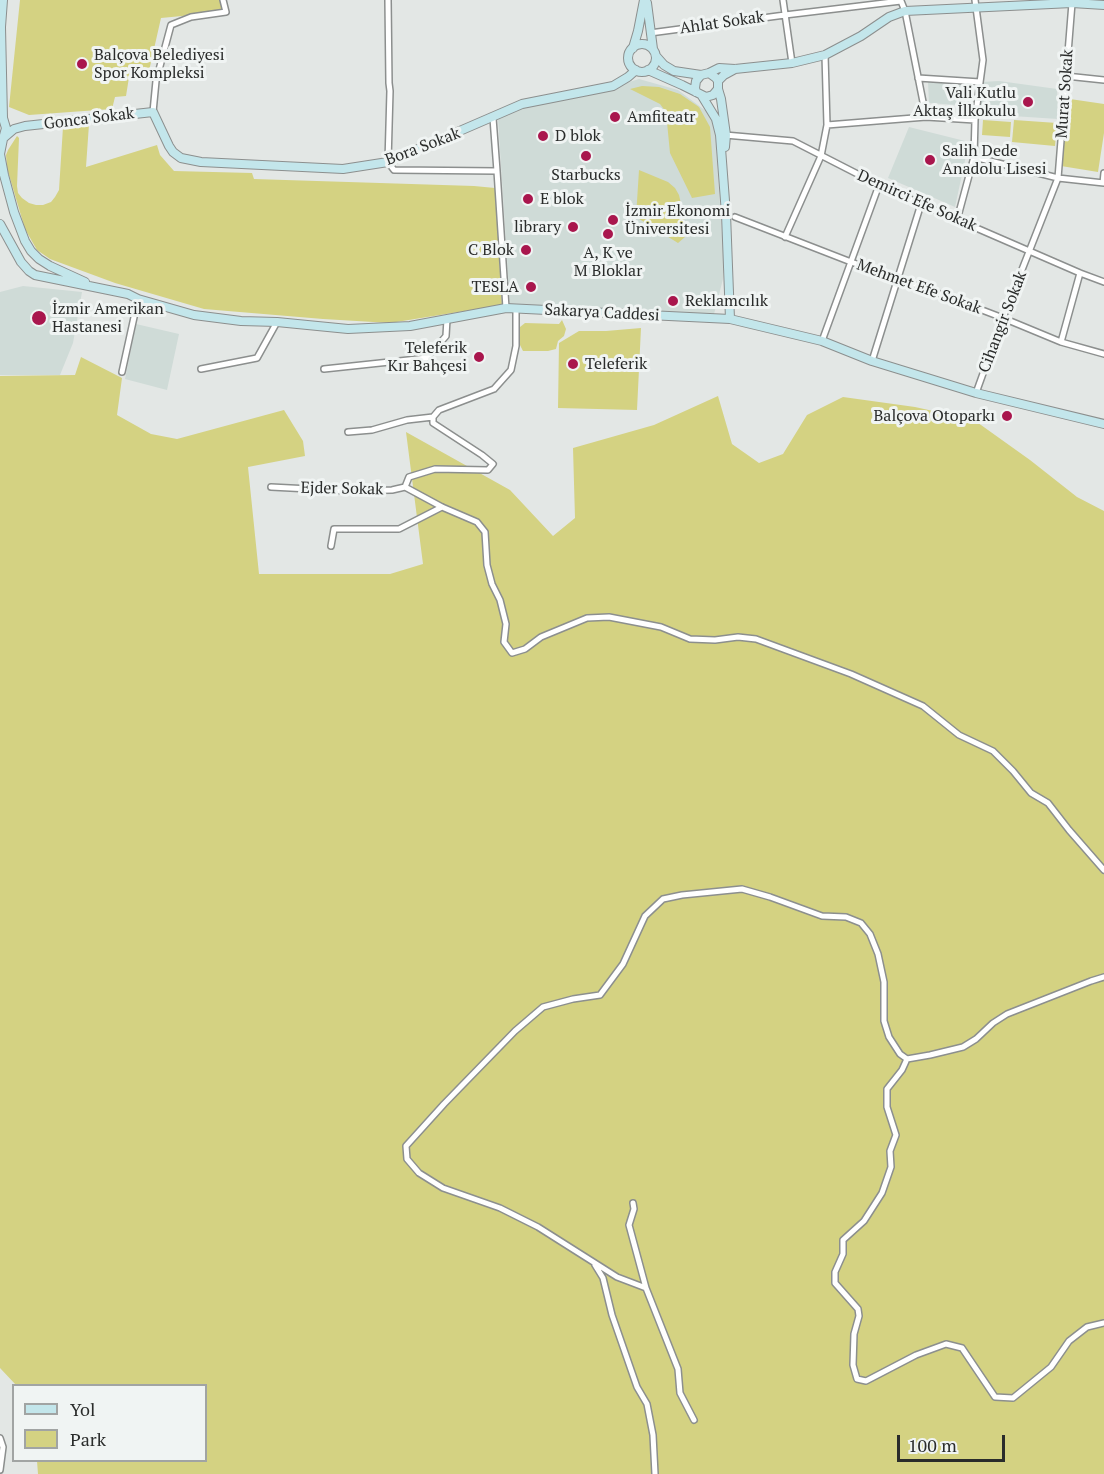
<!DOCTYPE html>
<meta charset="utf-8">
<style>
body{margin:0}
#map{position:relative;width:1104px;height:1474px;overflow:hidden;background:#e3e7e5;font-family:"PT Serif",serif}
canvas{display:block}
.legend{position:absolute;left:12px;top:1384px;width:195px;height:78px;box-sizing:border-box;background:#f0f4f3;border:2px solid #a1a4a3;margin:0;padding:8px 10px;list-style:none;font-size:18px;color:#2a2c2b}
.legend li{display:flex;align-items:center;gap:12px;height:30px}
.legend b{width:30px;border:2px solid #a1a4a3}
.scale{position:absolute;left:897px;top:1435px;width:108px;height:27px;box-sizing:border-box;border:3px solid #2a2c2b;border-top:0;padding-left:8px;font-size:18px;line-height:21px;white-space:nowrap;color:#2a2c2b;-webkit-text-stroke:4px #f0f4f3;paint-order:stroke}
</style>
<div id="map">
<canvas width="1104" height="1474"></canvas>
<ul class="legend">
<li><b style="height:8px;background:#c3e6eb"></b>Yol</li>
<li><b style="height:16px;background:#d4d282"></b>Park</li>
</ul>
<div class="scale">100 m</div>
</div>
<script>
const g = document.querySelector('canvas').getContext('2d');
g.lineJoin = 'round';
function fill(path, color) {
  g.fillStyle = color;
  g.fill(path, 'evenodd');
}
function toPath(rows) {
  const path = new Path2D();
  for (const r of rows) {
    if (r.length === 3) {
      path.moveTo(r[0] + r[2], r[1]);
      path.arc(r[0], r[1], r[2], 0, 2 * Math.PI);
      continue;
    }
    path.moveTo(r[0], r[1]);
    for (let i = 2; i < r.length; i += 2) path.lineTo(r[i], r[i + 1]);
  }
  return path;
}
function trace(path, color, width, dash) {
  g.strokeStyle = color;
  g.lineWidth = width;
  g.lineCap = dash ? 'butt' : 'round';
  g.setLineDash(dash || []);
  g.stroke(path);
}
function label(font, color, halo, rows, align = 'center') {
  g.font = font + ' "PT Serif",serif';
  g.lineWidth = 6;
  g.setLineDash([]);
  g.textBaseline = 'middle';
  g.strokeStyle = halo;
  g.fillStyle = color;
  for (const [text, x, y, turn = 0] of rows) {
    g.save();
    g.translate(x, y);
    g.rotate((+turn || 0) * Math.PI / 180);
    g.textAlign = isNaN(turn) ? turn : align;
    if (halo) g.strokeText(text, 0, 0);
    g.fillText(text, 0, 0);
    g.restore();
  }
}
const built = toPath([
 [639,79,678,90,714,117,724,264,723,279,713,318,510,305,498,119,523,107,600,91],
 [999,81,1057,89,1058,119,997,115,980,116,982,82],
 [928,82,970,85,970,106,929,103],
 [909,127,969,142,955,207,888,178],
 [23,286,82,292,73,343,60,375,0,375,0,292],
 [136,324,179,334,167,390,125,379]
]);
const green = toPath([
 [20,0,220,0,224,12,161,18,149,71,130,71,126,96,115,97,112,109,29,115,9,107],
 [642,86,659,87,680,94,699,107,710,127,715,194,692,198,670,153,666,112,660,104,630,89],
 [1070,99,1104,104,1104,133,1098,172,1061,166],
 [983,120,1011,122,1010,137,982,135],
 [1014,120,1057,123,1055,146,1012,142],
 [89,124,86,167,157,145,160,155,174,171,252,173,254,179,474,186,495,188,502,305,390,323,323,319,204,309,115,283,50,259,37,250,25,229,7,168,6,155,8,150,17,136,19,138,17,186,18,193,22,198,29,203,36,205,43,205,51,202,55,197,59,190,63,127],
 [639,170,668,182,675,188,679,195,683,213,685,237,678,243,636,217],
 [562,320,566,329,564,336,558,341,556,349,548,351,523,351,520,345,518,338,520,327,525,323,559,324],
 [641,328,637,410,558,408,559,343,579,331,606,331],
 [81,357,122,378,117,415,151,434,177,439,284,410,303,441,305,456,248,467,259,574,390,574,423,564,406,432,510,490,553,536,575,518,573,448,654,425,718,396,732,444,759,463,783,454,807,415,843,397,915,407,974,420,1030,460,1077,497,1104,511,1104,1474,38,1474,37,1461,206,1460,206,1386,16,1385,0,1368,0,376,75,375]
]);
const street = toPath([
 [388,0,389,83,390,91,388,162,394,170,497,171,506,308],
 [783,0,792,63],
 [901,1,905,11,926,117],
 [650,33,785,15,901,1],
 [1066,76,1104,80],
 [918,78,980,82],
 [153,112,156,81,171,25,191,17,226,12,223,0],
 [493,118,497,171],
 [827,125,926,117,975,120],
 [725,135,793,141,879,185,921,204,1080,273,1104,282],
 [974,157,1058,178,1104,183],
 [1103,183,1104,173],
 [735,217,851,262,898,278,1003,318,1061,342,1104,354],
 [957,220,974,157,975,120,983,60,975,0],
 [785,237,821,156,827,125,825,55],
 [822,341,879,185],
 [1061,342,1080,273],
 [872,361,921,204],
 [201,369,257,358,277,322],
 [324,369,427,358,446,336,447,319],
 [122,372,138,299],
 [976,393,1003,318,1058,178,1072,3],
 [348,432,372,430,407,420,433,417],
 [271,487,348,491,392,490,405,487,409,477,435,469,488,470,493,464,482,455,433,423,433,417,439,410,494,389,511,370,516,346,516,309],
 [405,487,442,507,477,522,485,532,487,565,492,584,500,600,506,624,504,642,512,653,525,649,541,637,587,618,609,617,661,627,690,639,715,640,738,637,756,639,851,674,923,706,959,735,993,751,1013,771,1031,793,1048,803,1069,830,1104,870],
 [331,546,334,529,399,529,442,507],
 [907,1059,930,1055,963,1047,976,1039,993,1023,1007,1014,1091,981,1104,977],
 [633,1203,634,1209,629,1225,646,1288,678,1369,680,1393,694,1420],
 [595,1265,603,1278,612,1315,637,1387,647,1404,653,1435,655,1474],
 [646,1288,617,1277,538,1227,500,1208,443,1188,419,1173,407,1159,406,1146,444,1104,515,1031,543,1007,573,999,600,995,623,964,645,916,663,899,682,895,742,889,770,897,822,916,846,917,861,923,870,934,878,954,884,982,884,1021,889,1037,900,1054,907,1059,902,1070,887,1089,887,1107,896,1135,890,1151,891,1167,882,1193,864,1221,843,1240,843,1254,835,1272,835,1283,858,1309,859,1316,854,1334,853,1365,857,1379,866,1381,916,1355,946,1344,962,1348,995,1397,1013,1398,1051,1367,1069,1341,1087,1327,1104,1323],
 [0,1438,3,1447,0,1470]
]);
const secondary = toPath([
 [3,0,1,27,3,118,6,128,3,139,0,154,4,175,14,212,25,241,31,251,39,259,50,266,85,282],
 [647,3,653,49],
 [642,58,14],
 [633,48,638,31,644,0],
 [656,56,664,65,674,71,701,75],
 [648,70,682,85,706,97,713,95,718,89,718,81,716,78,709,73,701,75,696,81,695,88,696,92],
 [709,73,719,68,735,69,792,63,825,55,861,36,889,17,905,11,1072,3,1104,5],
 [718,81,724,75,735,69],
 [718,89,721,99,726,135,725,147],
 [702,96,716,119,720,135,726,214,730,319],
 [0,141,14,129,25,126,153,112,169,146,173,152,181,158,201,162,343,169,388,162,522,104,613,86,628,77,636,70],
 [0,224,21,262,29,271,35,275,128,294,138,299,194,315,241,321,277,322,348,329,410,326,506,308,730,319,822,341,872,361,976,393,1104,424]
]);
const markers = [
 [82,64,6,"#a9164d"],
 [1028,102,6,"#a9164d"],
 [615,117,6,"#a9164d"],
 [543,136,6,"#a9164d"],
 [586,156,6,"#a9164d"],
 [930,160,6,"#a9164d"],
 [528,199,6,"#a9164d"],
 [613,220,6,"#a9164d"],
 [573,227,6,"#a9164d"],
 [608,234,6,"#a9164d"],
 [526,250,6,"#a9164d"],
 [531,287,6,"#a9164d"],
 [673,301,6,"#a9164d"],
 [39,318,8,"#a9164d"],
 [479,357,6,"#a9164d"],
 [573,364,6,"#a9164d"],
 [1007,416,6,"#a9164d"]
];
const streetNames = [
 ["Ahlat Sokak",722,23,-8],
 ["Murat Sokak",1065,94,-86],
 ["Gonca Sokak",89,119,-7],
 ["Bora Sokak",423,147,-21],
 ["Demirci Efe Sokak",917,201,24],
 ["Mehmet Efe Sokak",919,287,20],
 ["Sakarya Caddesi",602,313,3],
 ["Cihangir Sokak",1003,322,-69],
 ["Ejder Sokak",342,489,1]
];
const poiNames = [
 ["Balçova Belediyesi",94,55],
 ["Spor Kompleksi",94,73],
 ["Vali Kutlu",1016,93,"right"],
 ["Aktaş İlkokulu",1016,111,"right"],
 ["Amfiteatr",627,117],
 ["D blok",555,136],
 ["Salih Dede",942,151],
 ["Anadolu Lisesi",942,169],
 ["Starbucks",586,175,"center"],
 ["E blok",540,199],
 ["İzmir Ekonomi",625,211],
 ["Üniversitesi",625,229],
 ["library",561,227,"right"],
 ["C Blok",514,250,"right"],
 ["A, K ve",608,253,"center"],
 ["M Bloklar",608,271,"center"],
 ["TESLA",519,287,"right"],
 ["Reklamcılık",685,301],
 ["İzmir Amerikan",52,309],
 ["Hastanesi",52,327],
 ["Teleferik",467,348,"right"],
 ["Kır Bahçesi",467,366,"right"],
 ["Teleferik",585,364],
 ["Balçova Otoparkı",995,416,"right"]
];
fill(built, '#cfdbd7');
fill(green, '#d4d282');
trace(street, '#8c8f8e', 8);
trace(secondary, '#8c8f8e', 10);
trace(street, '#fff', 5);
trace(secondary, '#c3e6eb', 8);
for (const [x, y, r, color] of markers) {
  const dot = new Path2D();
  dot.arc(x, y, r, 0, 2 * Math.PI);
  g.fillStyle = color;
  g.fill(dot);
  trace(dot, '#f0f4f3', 2);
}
label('16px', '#2a2c2b', '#f0f4f3', streetNames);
label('16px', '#2a2c2b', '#f0f4f3', poiNames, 'left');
</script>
